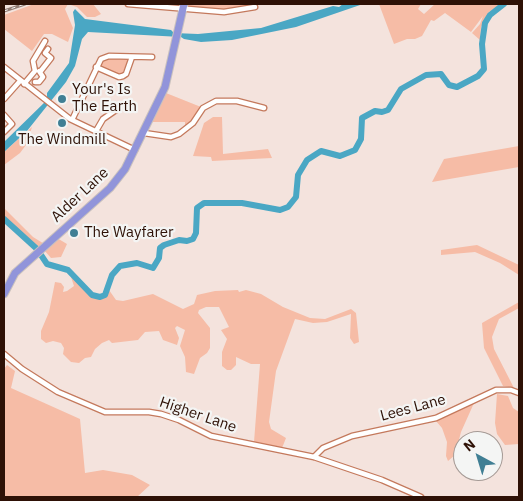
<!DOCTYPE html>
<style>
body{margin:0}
#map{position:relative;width:523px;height:501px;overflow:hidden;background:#f4e3dd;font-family:"IBM Plex Sans",sans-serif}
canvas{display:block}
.frame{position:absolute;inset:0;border:5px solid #2e1106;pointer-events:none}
.north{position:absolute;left:453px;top:431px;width:50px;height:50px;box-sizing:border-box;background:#f4f5f4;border:1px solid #a59a95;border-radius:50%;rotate:321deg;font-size:14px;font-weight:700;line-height:20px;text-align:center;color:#2e1106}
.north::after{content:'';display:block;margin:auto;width:18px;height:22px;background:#407f94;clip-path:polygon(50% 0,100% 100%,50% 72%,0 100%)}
</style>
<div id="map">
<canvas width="523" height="501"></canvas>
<div class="frame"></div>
<div class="north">N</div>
</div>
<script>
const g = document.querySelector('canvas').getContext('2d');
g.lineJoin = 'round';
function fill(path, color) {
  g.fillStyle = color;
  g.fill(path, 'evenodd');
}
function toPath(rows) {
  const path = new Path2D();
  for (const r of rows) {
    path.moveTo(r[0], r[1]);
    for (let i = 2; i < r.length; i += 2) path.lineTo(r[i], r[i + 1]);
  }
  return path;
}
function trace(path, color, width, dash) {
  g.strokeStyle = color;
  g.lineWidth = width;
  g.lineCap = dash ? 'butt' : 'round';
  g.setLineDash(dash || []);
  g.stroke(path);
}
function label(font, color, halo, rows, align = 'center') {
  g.font = font + ' "IBM Plex Sans",sans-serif';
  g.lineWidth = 4.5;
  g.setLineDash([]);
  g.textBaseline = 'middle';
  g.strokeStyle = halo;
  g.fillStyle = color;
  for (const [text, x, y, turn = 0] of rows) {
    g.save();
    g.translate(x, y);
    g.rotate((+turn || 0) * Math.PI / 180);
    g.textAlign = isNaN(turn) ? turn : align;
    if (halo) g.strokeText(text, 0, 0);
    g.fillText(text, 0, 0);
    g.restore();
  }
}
const green = toPath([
 [34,4,93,4,101,14,95,17,87,17,77,7,68,4,65,9,73,28,68,42,52,34,44,34,32,51,4,29,4,15],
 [186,4,261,4,232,10,187,8],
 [379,4,421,4,418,9,424,14,435,4,501,4,489,12,481,27,480,40,472,33,480,24,483,16,471,32,445,13,434,21,431,20,422,36,415,39,407,39,394,44],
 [108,57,129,59,123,72,120,75,99,67,101,61],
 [166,93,201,107,199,114,185,128,185,122,151,122],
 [213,117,222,117,223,154,268,149,272,158,212,161,211,157,193,156,204,123],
 [32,127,26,145,20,153,4,165,4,152],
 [519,146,519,167,432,182,444,159],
 [4,208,33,237,46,245,39,251,4,219],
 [57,238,67,244,61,257,51,258,44,250],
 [477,245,519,265,519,275,500,263,475,252,441,255,441,250],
 [71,277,93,297,102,297,109,290,116,300,123,301,153,294,183,309,194,304,197,295,215,291,238,290,239,292,246,290,261,294,283,307,310,318,325,319,351,309,356,313,359,342,354,344,350,338,351,314,327,322,313,323,295,319,276,371,269,422,271,429,286,438,282,448,254,442,260,364,251,364,236,357,236,365,231,370,227,370,222,366,222,352,227,339,221,330,229,327,219,307,206,307,199,310,198,313,210,328,210,348,207,353,200,358,194,374,186,372,185,357,180,346,185,330,177,326,175,328,179,338,177,345,163,340,159,331,145,332,138,340,112,343,109,340,102,343,95,349,91,357,85,358,79,363,71,362,63,354,64,348,61,343,53,341,46,343,41,339,41,331,49,312,55,282,61,283,64,287,63,292,67,291,74,286],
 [519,302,519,308,499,319,492,337,494,349,514,388,503,386,484,348,482,323],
 [7,365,15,371,11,388,80,419,85,473,103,470,132,475,150,485,137,497,7,497,4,495,4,369],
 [497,394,508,396,513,408,519,412,519,444,505,445,497,434,495,423],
 [474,403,461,432,455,455,448,461,446,456,447,442,442,428,436,421]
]);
const water = toPath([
 [343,4,363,4,296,27,232,40,201,42,184,39,181,37,88,32,82,39,75,66,66,82,27,131,4,152,4,142,47,100,47,93,69,63,75,25,73,12,75,9,85,19,171,30,174,33,198,34,261,28,333,6,339,7]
]);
const river = toPath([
 [4,219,37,249,47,264,68,270,92,295,100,297,105,295,112,275,120,266,137,263,153,268,159,258,160,248,164,245,179,240,187,241,193,239,196,233,197,208,204,203,242,203,280,210,288,207,296,197,298,175,307,160,321,151,340,156,355,150,361,139,362,118,375,111,382,112,388,110,401,89,426,75,441,74,449,85,457,87,478,76,484,69,482,44,485,23,490,15,504,4]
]);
const minor = toPath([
 [128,4,224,12,255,7],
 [4,67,70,119,135,150],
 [96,67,119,77,123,76,126,74,132,57],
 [40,72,51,58,45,53,48,49],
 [35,82,39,82,43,77,39,71],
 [24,84,35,71,33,61,45,41],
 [4,99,20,81],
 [4,115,12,124,4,132],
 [72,120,101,59,109,56,152,57],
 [96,131,103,119,116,110],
 [144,133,171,137,179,134,193,123,203,108,216,101,237,101,264,108],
 [4,354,22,369,58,392,105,412,149,412,161,414,179,420,211,436,314,457,382,480,421,497],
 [314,457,323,448,352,436,436,418,496,390,511,390,519,393]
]);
const highway = toPath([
 [4,294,15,273,110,188,125,169,165,87,184,4]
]);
const rail = toPath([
 [4,11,25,4]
]);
const markers = [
 [62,99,5,"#407f94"],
 [62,123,5,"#407f94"],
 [74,233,5,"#407f94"]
];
const poiNames = [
 ["Your's Is",72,90],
 ["The Earth",72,107],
 ["The Windmill",62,140,"center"],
 ["The Wayfarer",84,233]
];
const streetNames = [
 ["Alder Lane",80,195,-43],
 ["Lees Lane",413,408,-15],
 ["Higher Lane",198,415,19]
];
fill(green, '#f6bca6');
fill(water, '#4aa7c4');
trace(river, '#4aa7c4', 6);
trace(minor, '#c4795c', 7);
trace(highway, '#c9c1be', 9);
trace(minor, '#fff', 4.5);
trace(highway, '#9194da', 7);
trace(rail, '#937c74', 3);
trace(rail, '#f4f5f4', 1, [4]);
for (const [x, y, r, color] of markers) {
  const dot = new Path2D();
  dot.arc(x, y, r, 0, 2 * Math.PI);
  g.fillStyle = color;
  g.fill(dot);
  trace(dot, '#f4f5f4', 2);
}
label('15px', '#2e1106', '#f4f5f4', poiNames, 'left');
label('15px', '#2e1106', '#f4f5f4', streetNames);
</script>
